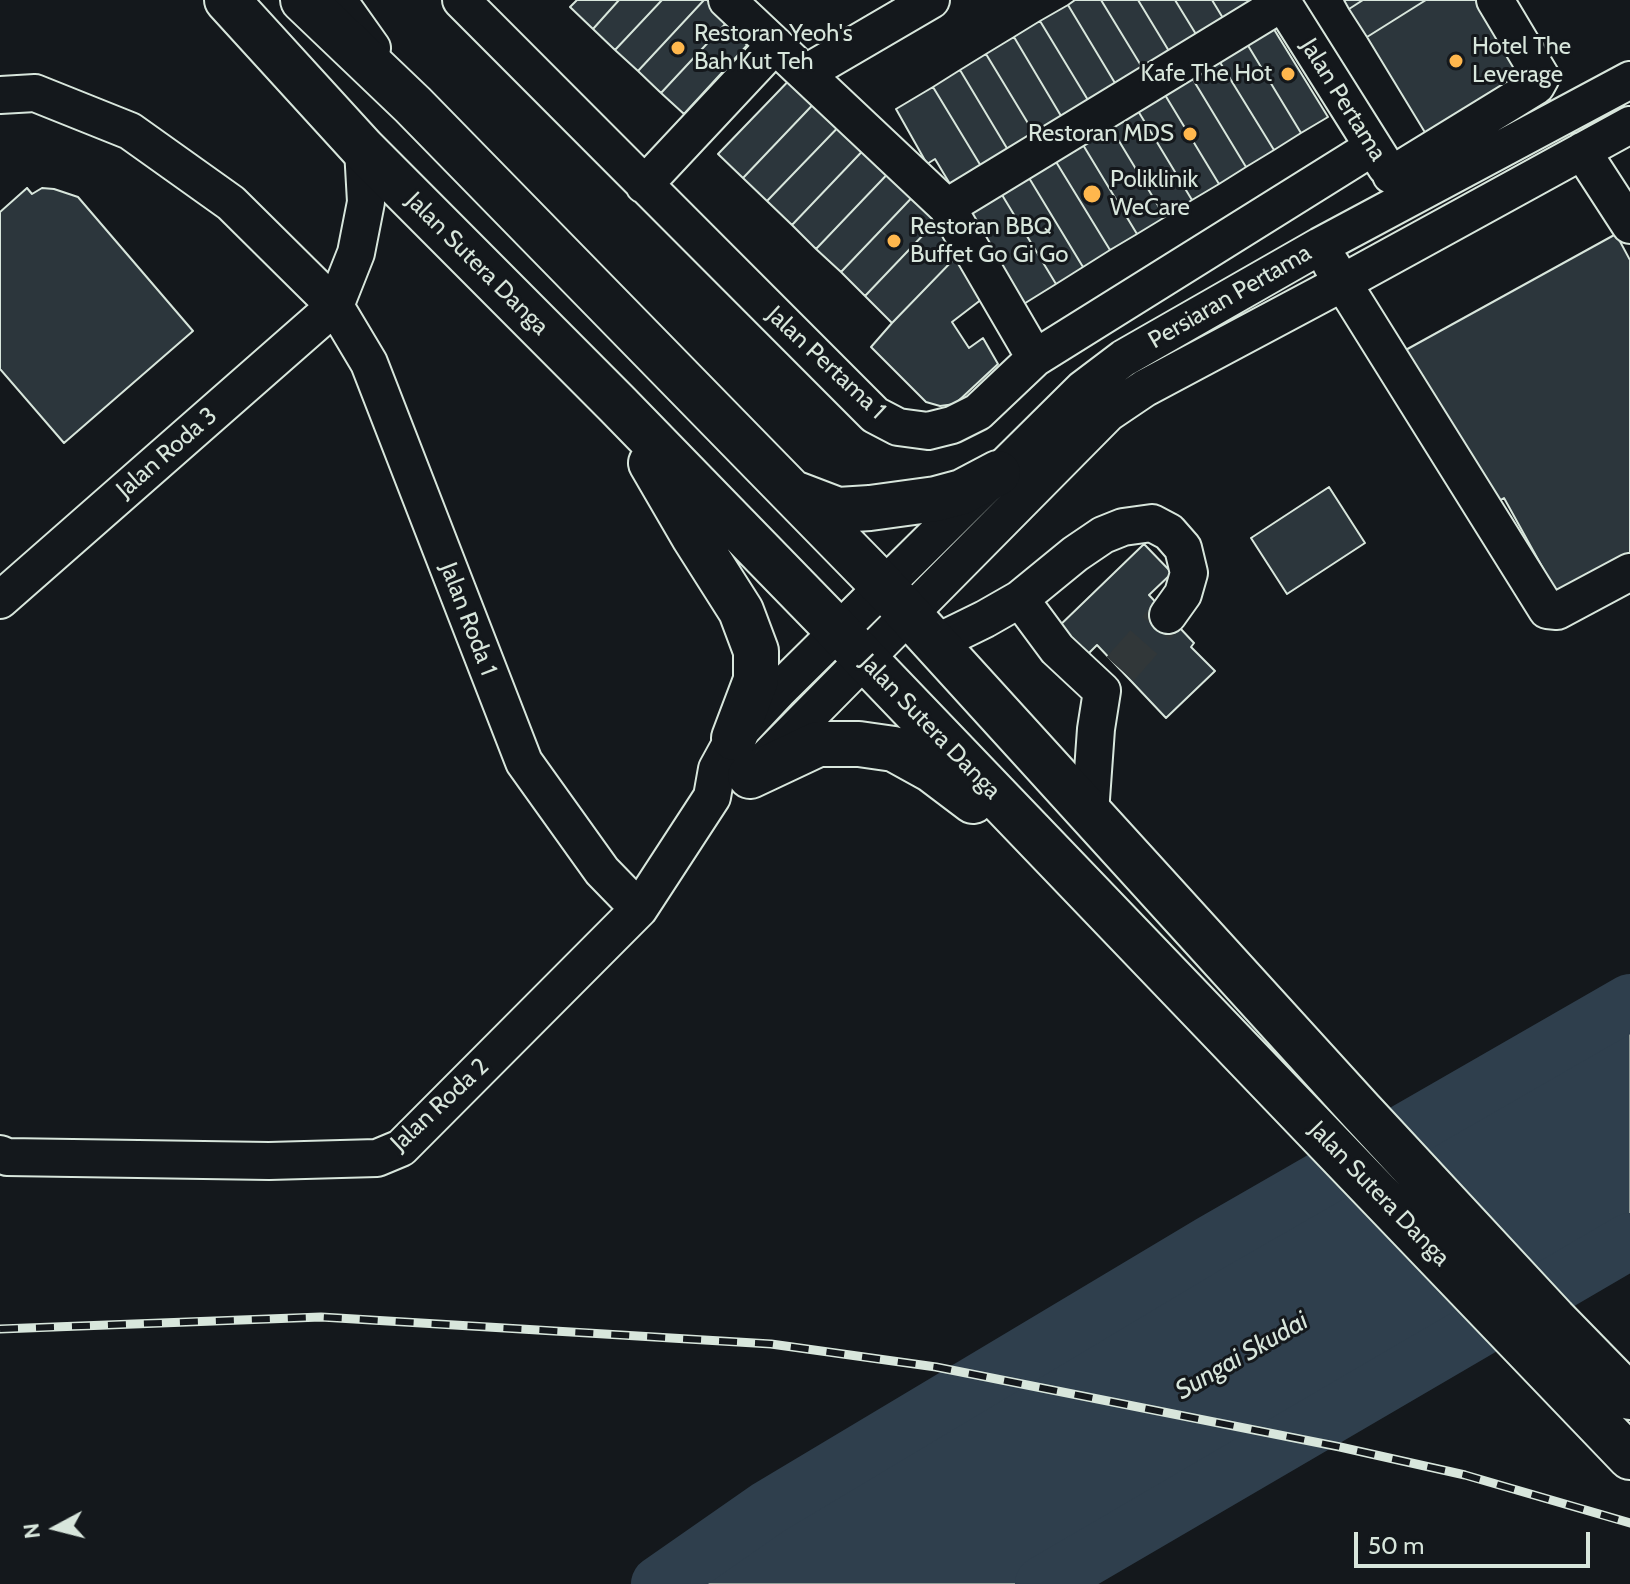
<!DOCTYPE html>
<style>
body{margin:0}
#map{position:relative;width:1630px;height:1584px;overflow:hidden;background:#14181c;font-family:Cabin,sans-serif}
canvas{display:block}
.north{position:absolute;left:16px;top:1488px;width:80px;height:80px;-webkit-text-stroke:6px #14181c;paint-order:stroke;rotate:263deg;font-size:22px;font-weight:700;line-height:32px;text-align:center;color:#d8e6dc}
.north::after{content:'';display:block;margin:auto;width:28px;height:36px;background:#d8e6dc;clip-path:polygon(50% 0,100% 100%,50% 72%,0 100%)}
.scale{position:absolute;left:1354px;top:1532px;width:236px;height:36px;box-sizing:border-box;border:4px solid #d8e6dc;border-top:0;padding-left:10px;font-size:24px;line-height:28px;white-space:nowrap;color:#d8e6dc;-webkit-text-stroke:6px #14181c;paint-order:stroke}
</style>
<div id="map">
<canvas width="1630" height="1584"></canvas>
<div class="north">N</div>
<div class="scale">50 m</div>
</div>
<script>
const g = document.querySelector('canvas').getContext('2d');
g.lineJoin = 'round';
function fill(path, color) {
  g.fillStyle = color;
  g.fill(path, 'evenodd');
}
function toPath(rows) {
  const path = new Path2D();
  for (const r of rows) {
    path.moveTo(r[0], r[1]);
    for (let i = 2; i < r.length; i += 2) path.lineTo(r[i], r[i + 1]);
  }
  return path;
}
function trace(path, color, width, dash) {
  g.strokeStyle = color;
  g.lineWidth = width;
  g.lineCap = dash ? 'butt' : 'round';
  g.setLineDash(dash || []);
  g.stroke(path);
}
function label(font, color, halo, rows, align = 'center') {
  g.font = font + ' Cabin,sans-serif';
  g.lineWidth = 6;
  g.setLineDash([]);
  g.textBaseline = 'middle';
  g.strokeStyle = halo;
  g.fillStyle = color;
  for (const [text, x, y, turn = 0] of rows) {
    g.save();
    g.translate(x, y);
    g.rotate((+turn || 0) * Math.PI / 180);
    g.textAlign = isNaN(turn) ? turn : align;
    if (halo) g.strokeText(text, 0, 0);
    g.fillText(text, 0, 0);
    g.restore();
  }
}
const water = toPath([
 [1630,1002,1630,1241,1043,1584,659,1584,768,1508,1211,1243,1630,1002]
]);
const river = toPath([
 [659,1584,768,1508,1211,1243,1630,1002],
 [1043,1584,1630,1241]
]);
const building = toPath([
 [577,0,619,0,593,29,570,7,577,0],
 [619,0,662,0,615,50,593,29,619,0],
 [662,0,704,0,638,71,615,50,662,0],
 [704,0,707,0,729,20,661,93,638,71,704,0],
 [1075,0,1101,0,1148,77,1121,93,1068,5,1075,0],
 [1101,0,1138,0,1175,61,1148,77,1101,0],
 [1138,0,1175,0,1202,44,1175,61,1138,0],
 [1175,0,1212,0,1229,28,1202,44,1175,0],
 [1212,0,1249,0,1256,11,1229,28,1212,0],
 [1344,0,1363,0,1349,9,1344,0],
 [1363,0,1426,0,1367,37,1349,9,1363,0],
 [1426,0,1486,0,1532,75,1429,139,1367,37,1426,0],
 [1068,5,1121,93,1094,110,1040,21,1068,5],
 [1267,18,1328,117,1301,133,1241,34,1267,18],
 [729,20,751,41,684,114,661,93,729,20],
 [1040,21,1094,110,1067,126,1014,37,1040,21],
 [1241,34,1301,133,1274,150,1213,51,1241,34],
 [1014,37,1067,126,1040,143,986,54,1014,37],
 [1213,51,1274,150,1246,167,1186,68,1213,51],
 [986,54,1040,143,1014,160,960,70,986,54],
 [1186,68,1246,167,1219,184,1159,85,1186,68],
 [800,69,824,93,743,178,718,154,800,69],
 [960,70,1014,160,987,176,933,87,960,70],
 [1159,85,1219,184,1192,200,1132,101,1159,85],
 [933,87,987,176,956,194,935,159,927,164,896,109,933,87],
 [824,93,849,116,767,201,743,178,824,93],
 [1132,101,1192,200,1165,217,1105,118,1132,101],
 [849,116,873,140,792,225,767,201,849,116],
 [1105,118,1165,217,1137,234,1077,135,1105,118],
 [1077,135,1137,234,1110,250,1050,152,1077,135],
 [873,140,898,163,816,249,792,225,873,140],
 [1050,152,1110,250,1083,267,1023,168,1050,152],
 [898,163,922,187,841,272,816,249,898,163],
 [1023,168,1083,267,1056,284,996,185,1023,168],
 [996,185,1056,284,1014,310,965,204,996,185],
 [922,187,946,211,865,296,841,272,922,187],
 [27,188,32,194,42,188,54,189,78,197,193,331,64,443,0,369,0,212,27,188],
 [946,211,955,258,892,323,865,296,946,211],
 [1616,234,1630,260,1630,563,1561,601,1504,498,1495,503,1402,352,1616,234],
 [955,258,982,299,952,322,969,348,983,338,998,364,955,404,940,406,926,402,871,347,892,323,955,258],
 [1329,487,1365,543,1287,594,1251,538,1329,487],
 [1144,544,1172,573,1149,595,1194,643,1191,647,1215,671,1166,718,1097,645,1083,659,1055,630,1144,544]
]);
const minorTunnel = toPath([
 [1120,669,1168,615]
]);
const minor = toPath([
 [338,0,372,48],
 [461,0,875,415,898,427,928,431,952,425,978,412,1035,358,1373,147],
 [727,0,947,207,1035,358],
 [1281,0,1386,167],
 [806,73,931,0],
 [0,95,35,93,130,131,231,203,335,306,369,363,524,762,602,871,639,909],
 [1582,151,1630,225],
 [1391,175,1536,86,1541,77,1495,0],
 [644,185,775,45],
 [947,207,1282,3],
 [1331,264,1547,610,1557,611,1630,572],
 [1020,599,1075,554,1103,535,1123,527,1152,523,1169,532,1183,548,1189,573,1183,594,1168,615],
 [0,600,335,306,356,253,366,202,363,149],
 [936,643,985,619,1020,599,1057,649,1102,691,1096,729,1090,813],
 [758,767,1108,413,1145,388,1342,283,1630,125],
 [0,1154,7,1157,269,1161,377,1158,401,1148,639,909,712,797,717,769,734,738,779,690,1083,389,1124,358,1320,246,1630,80]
]);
const major = toPath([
 [227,0,363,149,618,405,839,632,1630,1457],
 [303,0,413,105,884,587,1360,1110,1554,1319,1630,1397],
 [651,463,694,537,741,611,756,651,756,680,734,738],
 [796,494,838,510,870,508,936,499,962,492,998,473],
 [750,776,818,744,859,744,894,749,932,770,973,801]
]);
const rail = toPath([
 [0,1329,321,1317,771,1344,936,1367,1340,1447,1465,1475,1630,1523]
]);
const markers = [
 [678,48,8,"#ffb74d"],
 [1456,61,8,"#ffb74d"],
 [1288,74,8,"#ffb74d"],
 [1190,134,8,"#ffb74d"],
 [1092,194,10,"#ffb74d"],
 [894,241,8,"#ffb74d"]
];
const poiNames = [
 ["Restoran Yeoh's",694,34],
 ["Bah Kut Teh",694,62],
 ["Hotel The",1472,47],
 ["Leverage",1472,75],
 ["Kafe The Hot",1272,74,"right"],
 ["Restoran MDS",1174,134,"right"],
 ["Poliklinik",1110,180],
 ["WeCare",1110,208],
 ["Restoran BBQ",910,227],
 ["Buffet Go Gi Go",910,255]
];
const streetNames = [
 ["Jalan Pertama",1343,100,58],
 ["Jalan Sutera Danga",477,264,45],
 ["Persiaran Pertama",1230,297,-30],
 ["Jalan Pertama 1",826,363,43],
 ["Jalan Roda 3",167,453,-41],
 ["Jalan Roda 1",468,619,69],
 ["Jalan Sutera Danga",930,727,46],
 ["Jalan Roda 2",440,1105,-43],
 ["Jalan Sutera Danga",1379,1194,46]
];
const waterNames = [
 ["Sungai Skudai",1242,1356,-30]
];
fill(water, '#2f3f4d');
trace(water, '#939e99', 2);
trace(river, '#2f3f4d', 56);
fill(building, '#2c363c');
trace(building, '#d8e6dc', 2);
trace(minorTunnel, '#313739', 36, [36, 18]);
trace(minor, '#d8e6dc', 40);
trace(major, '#d8e6dc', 48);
trace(minor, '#14181c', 36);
trace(major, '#14181c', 44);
trace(rail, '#d8e6dc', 9);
trace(rail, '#14181c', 6, [18]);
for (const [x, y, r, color] of markers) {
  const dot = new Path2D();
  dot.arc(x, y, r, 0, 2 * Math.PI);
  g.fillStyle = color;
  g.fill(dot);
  trace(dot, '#14181c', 3);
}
label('24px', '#d8e6dc', '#14181c', poiNames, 'left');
label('24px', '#d8e6dc', '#14181c', streetNames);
label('italic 26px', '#d8e6dc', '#14181c', waterNames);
</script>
